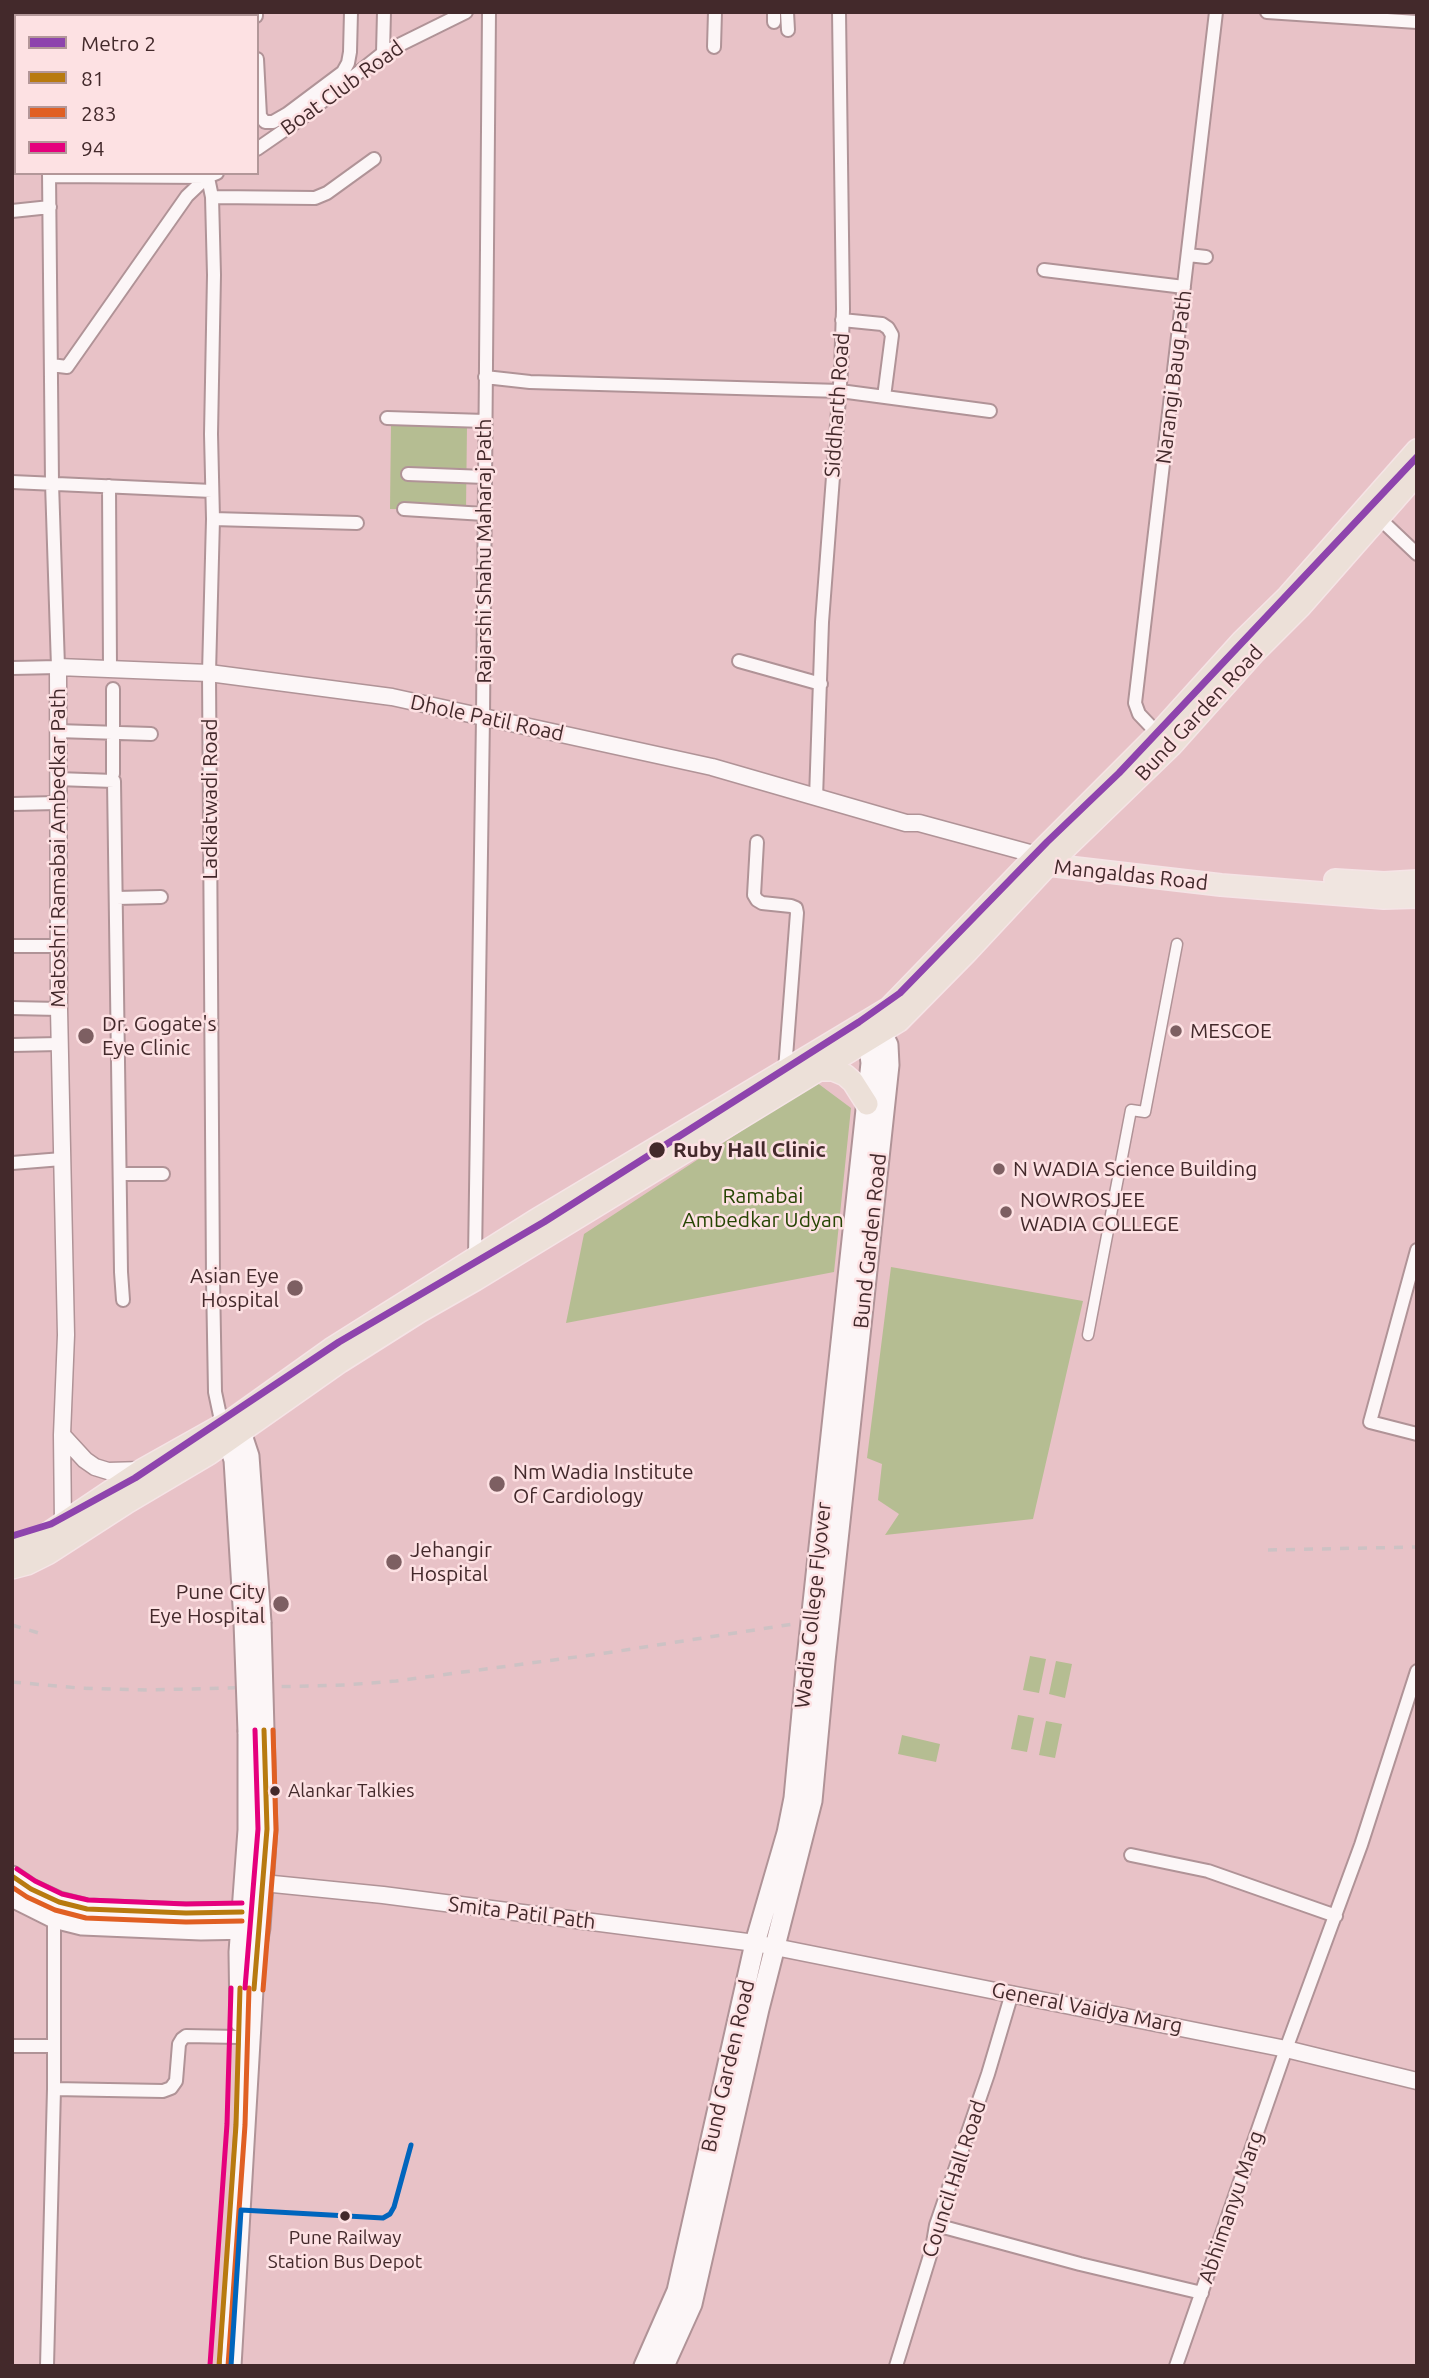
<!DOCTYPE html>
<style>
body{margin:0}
#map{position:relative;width:1429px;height:2378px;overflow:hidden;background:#e8c2c7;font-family:Ubuntu,sans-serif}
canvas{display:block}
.frame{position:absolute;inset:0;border:14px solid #43292b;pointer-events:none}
.legend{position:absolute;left:14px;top:14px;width:245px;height:161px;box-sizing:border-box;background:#fde1e3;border:2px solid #b39799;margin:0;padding:9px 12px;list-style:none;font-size:21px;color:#43292b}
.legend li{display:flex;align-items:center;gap:14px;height:35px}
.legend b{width:35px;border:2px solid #b39799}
</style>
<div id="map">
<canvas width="1429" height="2378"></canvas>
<div class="frame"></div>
<ul class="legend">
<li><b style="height:9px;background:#8e44ad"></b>Metro 2</li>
<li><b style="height:9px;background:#b87a0f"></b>81</li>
<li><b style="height:9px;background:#e05f23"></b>283</li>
<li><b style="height:9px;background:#e5007d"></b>94</li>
</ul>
</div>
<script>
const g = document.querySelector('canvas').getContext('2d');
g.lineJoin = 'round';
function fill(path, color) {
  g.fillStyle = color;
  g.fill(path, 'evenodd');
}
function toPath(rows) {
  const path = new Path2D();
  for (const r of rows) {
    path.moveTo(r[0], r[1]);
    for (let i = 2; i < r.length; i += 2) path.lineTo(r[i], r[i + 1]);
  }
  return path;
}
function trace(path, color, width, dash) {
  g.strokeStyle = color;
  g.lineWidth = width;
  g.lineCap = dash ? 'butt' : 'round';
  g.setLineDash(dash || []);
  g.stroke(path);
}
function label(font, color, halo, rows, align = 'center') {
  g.font = font + ' Ubuntu,sans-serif';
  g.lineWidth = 5;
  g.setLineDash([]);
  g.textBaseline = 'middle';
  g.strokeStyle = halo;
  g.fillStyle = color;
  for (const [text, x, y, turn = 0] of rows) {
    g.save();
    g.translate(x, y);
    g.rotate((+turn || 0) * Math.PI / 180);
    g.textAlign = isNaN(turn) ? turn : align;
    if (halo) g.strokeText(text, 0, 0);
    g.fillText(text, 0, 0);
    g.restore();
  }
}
const green = toPath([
 [391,424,467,426,466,510,390,509],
 [816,1082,851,1108,834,1272,566,1323,584,1234],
 [891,1267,1083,1301,1033,1519,885,1535,899,1514,878,1500,882,1464,867,1458],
 [1030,1656,1046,1659,1039,1693,1023,1690],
 [1056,1661,1072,1664,1065,1698,1049,1694],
 [1018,1715,1034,1718,1027,1752,1011,1749],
 [1046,1721,1062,1724,1055,1758,1039,1755],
 [902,1735,940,1744,936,1762,898,1754]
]);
const pedestrian = toPath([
 [1088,1335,1131,1110,1145,1112,1177,944]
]);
const minor = toPath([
 [206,12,207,16],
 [256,12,256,16],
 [787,12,788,30],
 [1267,12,1417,22],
 [45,16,45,12],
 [129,16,130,12],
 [774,22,774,12],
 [12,29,16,29],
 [714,47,715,12],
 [383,53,384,12],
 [257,59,260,116,265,122,273,122,287,114,343,72,348,63,350,52,351,12],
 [12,127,16,127],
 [257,149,299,120,383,53,466,12],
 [12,159,16,159],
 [207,173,212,197,214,275,211,434,213,519,209,673,213,1279,215,1392,222,1425],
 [49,176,207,177],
 [212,197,315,198,327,193,374,159],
 [12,211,50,207],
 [1188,255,1206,257],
 [1044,270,1184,287],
 [842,320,882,324,888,328,892,335,884,397],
 [51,365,67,367,187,196,207,177,217,173],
 [485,377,530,382,840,391,990,411],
 [387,418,485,421],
 [408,474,485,477],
 [12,482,212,491],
 [109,486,110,669],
 [404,509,484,514],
 [1378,517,1417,554],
 [213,519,357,523],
 [739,661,821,684],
 [12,668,58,667,52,483,49,173],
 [57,731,151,734],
 [1158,734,1139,714,1135,703,1216,12],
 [113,774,113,689],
 [57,779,114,781,121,1272,123,1300],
 [816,798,822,622,841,371,843,309,839,12],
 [12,804,57,803],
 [757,842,754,895,757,900,762,903,791,906,796,908,797,913,785,1070,787,1074],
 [116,898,161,897],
 [12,946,58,946],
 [12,1008,59,1009],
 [12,1045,59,1044],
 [12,1163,62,1159],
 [120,1174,163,1174],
 [1417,1250,1370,1422,1417,1434],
 [475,1258,483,717,489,12],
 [1131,1855,1208,1871,1336,1916],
 [12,2046,54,2046],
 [54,2089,163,2091,171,2088,176,2081,179,2044,182,2039,186,2036,240,2037],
 [936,2225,1080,2264,1202,2293],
 [47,2366,54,2089,54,1918],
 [896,2366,932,2249,936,2225,988,2074,1012,1993],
 [1176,2366,1286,2049,1361,1845,1417,1671]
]);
const tertiary = toPath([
 [62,1435,85,1460,95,1467,108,1471,142,1470],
 [63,1524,62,1435,66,1335,59,1009,58,667,209,673,392,697,712,767,906,823,919,823,1037,855],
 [253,1882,383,1895,755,1943,1286,2049,1417,2081]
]);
const secondary = toPath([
 [233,1419,241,1432,249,1456,261,1622],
 [223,1426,234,1460,244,1622],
 [12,1876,31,1889,59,1902,87,1909,186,1913,252,1912],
 [12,1897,54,1918,82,1925,201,1930,254,1929],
 [240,2022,239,1952,248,1830,248,1732],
 [231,2366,255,1956,260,1928,267,1829,264,1730],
 [644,2366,677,2291,755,1943,787,1833,794,1798,807,1659,871,1063,869,1048,856,1031],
 [664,2366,692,2304,759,2009,812,1801,825,1661,889,1065,888,1045,875,1019]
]);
const primary = toPath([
 [1032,863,1221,885,1384,898,1417,897],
 [1335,880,1384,883,1417,881]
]);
const trunk = toPath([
 [816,1070,833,1070,845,1075,853,1082,867,1104],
 [12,1550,41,1538,142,1470,233,1419,331,1349,536,1220,889,1008,1037,855,1158,734,1242,641,1288,596,1417,450],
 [12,1568,27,1564,49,1553,128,1502,209,1454,340,1362,419,1312,475,1280,899,1021,966,953,1047,866,1171,746,1254,653,1300,607,1417,474]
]);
const rail = toPath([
 [1268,1550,1417,1547],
 [12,1625,42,1634],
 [12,1682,79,1688,149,1690,345,1685,396,1681,606,1653,793,1624]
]);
const secondaryBridge = toPath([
 [244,1622,248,1732],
 [261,1622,264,1730]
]);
const bus1 = toPath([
 [12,1876,31,1889,59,1902,87,1909,186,1913,242,1912],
 [254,1989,267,1829,264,1730],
 [219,2366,236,2125,240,1988]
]);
const bus2 = toPath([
 [12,1887,27,1897,55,1910,86,1918,186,1922,242,1921],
 [263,1990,276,1830,273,1730],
 [228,2366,245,2125,249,1988]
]);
const bus3 = toPath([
 [17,1869,35,1881,62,1894,88,1900,186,1904,242,1903],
 [245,1988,258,1829,255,1730],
 [210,2365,227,2124,231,1988]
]);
const bus4 = toPath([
 [231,2366,241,2210,383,2218,390,2214,394,2207,411,2145]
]);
const metro1 = toPath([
 [12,1536,51,1524,135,1478,339,1342,544,1222,859,1022,900,993,1047,842,1119,773,1417,457]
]);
const markers = [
 [1176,1031,7,"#7d5f62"],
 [86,1036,9,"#7d5f62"],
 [657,1150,9,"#43292b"],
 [999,1169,7,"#7d5f62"],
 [1006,1212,7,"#7d5f62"],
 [295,1288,9,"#7d5f62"],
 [497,1484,9,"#7d5f62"],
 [394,1562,9,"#7d5f62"],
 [281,1604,9,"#7d5f62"],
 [275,1791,6,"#43292b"],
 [345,2216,6,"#43292b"]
];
const busNames = [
 ["Alankar Talkies",288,1791],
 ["Pune Railway",345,2238,"center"],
 ["Station Bus Depot",345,2262,"center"]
];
const streetNames = [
 ["Boat Club Road",342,88,-36],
 ["Narangi Baug Path",1174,377,-83],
 ["Siddharth Road",837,405,-86],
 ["Rajarshi Shahu Maharaj Path",484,551,-90],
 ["Bund Garden Road",1199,713,-47],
 ["Dhole Patil Road",487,718,12],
 ["Ladkatwadi Road",210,799,-90],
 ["Matoshri Ramabai Ambedkar Path",58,848,-90],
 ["Mangaldas Road",1131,875,6],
 ["Bund Garden Road",870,1241,-84],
 ["Wadia College Flyover",813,1605,-84],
 ["Smita Patil Path",522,1913,7],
 ["General Vaidya Marg",1087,2008,11],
 ["Bund Garden Road",728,2066,-77],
 ["Council Hall Road",954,2179,-72],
 ["Abhimanyu Marg",1231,2207,-71]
];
const poiNames = [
 ["Dr. Gogate's",102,1024],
 ["Eye Clinic",102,1048],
 ["MESCOE",1190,1031],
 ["N WADIA Science Building",1013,1169],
 ["NOWROSJEE",1020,1200],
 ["WADIA COLLEGE",1020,1224],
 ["Asian Eye",279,1276,"right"],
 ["Hospital",279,1300,"right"],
 ["Nm Wadia Institute",513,1472],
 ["Of Cardiology",513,1496],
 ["Jehangir",410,1550],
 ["Hospital",410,1574],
 ["Pune City",265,1592,"right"],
 ["Eye Hospital",265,1616,"right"]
];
const stopNames = [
 ["Ruby Hall Clinic",673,1150]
];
const parkNames = [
 ["Ramabai",763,1196],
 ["Ambedkar Udyan",763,1220]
];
fill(green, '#b5bd92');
trace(pedestrian, '#b09397', 13);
trace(minor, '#b09397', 16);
trace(tertiary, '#b09397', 19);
trace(secondary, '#b09397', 23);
trace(primary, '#f5e4e6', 24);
trace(trunk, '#f5e4e6', 24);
trace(pedestrian, '#fcf6f7', 10);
trace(minor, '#fcf6f7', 12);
trace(tertiary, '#fcf6f7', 16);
trace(secondary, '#fcf6f7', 19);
trace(primary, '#f0e5e0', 21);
trace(trunk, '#ece0d8', 21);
trace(rail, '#cdc2c4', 3.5, [9, 9]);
trace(secondaryBridge, '#b09397', 23, []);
trace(secondaryBridge, '#fcf6f7', 19);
trace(bus1, '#b87a0f', 5);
trace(bus2, '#e05f23', 5);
trace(bus3, '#e5007d', 5);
trace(bus4, '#0065bd', 5);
trace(metro1, '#8e44ad', 7);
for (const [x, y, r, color] of markers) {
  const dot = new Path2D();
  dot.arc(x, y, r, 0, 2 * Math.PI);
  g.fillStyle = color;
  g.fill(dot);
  trace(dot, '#fde1e3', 2.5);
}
label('19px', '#43292b', '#fde1e3', busNames, 'left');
label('21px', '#43292b', '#fde1e3', streetNames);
label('21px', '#43292b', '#fde1e3', poiNames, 'left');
label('bold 21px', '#43292b', '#fde1e3', stopNames, 'left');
label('21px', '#264503', '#fde1e3', parkNames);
</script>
